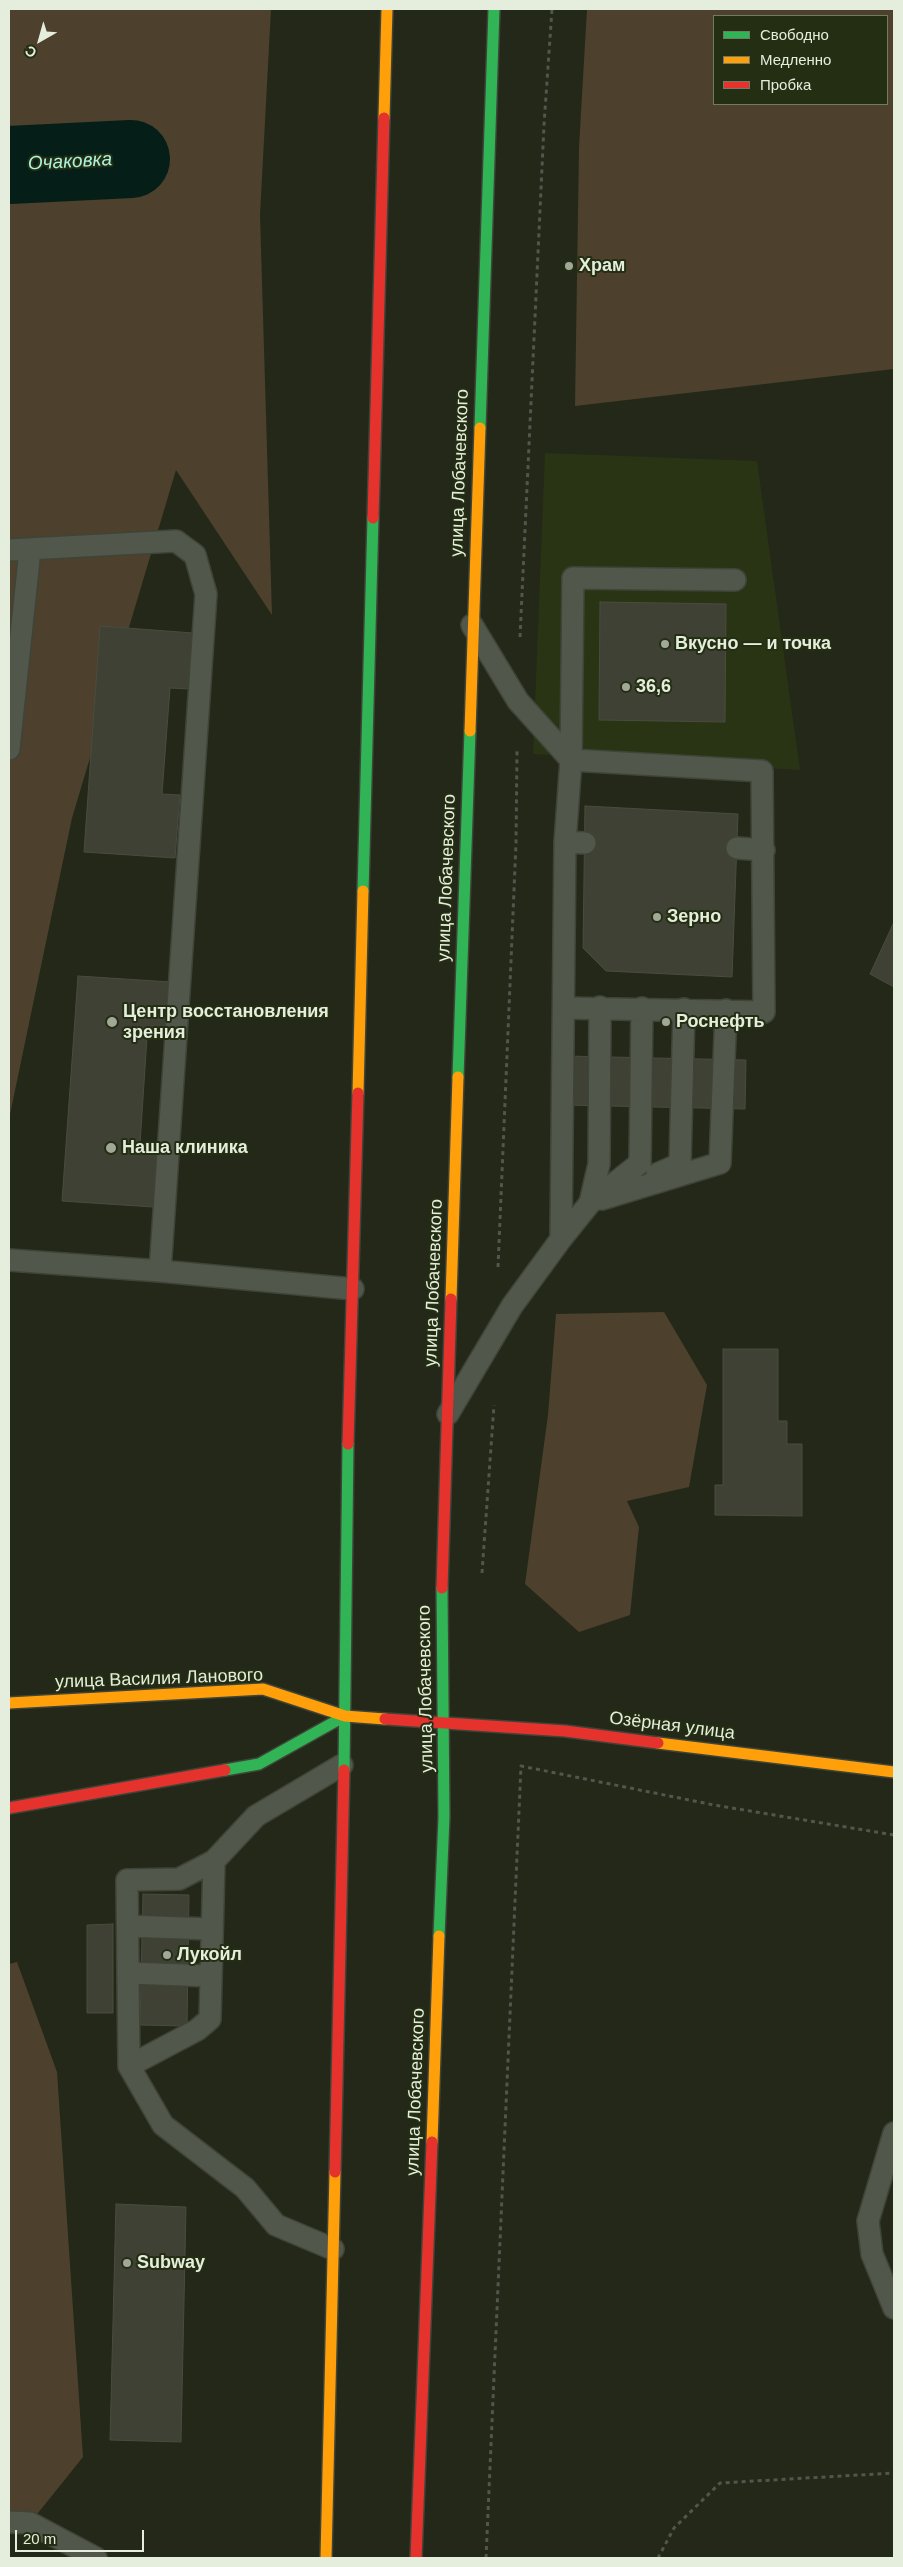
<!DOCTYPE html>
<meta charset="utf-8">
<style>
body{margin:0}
#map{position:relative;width:903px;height:2567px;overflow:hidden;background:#232819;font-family:Helvetica,sans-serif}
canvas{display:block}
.frame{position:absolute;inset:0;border:10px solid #e5eddc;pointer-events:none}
.legend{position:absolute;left:713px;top:15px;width:175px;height:90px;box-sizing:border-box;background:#242e13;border:1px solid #717a63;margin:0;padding:6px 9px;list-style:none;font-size:15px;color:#e5eddc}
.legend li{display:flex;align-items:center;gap:10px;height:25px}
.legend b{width:25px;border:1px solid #717a63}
.north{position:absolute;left:15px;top:15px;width:50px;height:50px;-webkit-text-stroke:4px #242e13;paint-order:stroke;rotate:218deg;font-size:14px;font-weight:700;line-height:20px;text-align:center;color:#e5eddc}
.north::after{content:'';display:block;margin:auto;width:18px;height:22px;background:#e5eddc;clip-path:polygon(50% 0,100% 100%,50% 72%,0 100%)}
.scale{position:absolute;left:15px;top:2530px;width:129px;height:22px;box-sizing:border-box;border:2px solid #e5eddc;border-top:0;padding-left:6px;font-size:15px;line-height:18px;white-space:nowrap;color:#e5eddc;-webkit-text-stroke:4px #242e13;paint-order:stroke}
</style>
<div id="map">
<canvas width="903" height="2567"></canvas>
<div class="frame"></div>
<ul class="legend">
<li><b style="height:6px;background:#30b455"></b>Свободно</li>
<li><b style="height:6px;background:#ff9f0a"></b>Медленно</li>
<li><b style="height:6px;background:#e5322d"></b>Пробка</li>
</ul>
<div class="north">С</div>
<div class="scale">20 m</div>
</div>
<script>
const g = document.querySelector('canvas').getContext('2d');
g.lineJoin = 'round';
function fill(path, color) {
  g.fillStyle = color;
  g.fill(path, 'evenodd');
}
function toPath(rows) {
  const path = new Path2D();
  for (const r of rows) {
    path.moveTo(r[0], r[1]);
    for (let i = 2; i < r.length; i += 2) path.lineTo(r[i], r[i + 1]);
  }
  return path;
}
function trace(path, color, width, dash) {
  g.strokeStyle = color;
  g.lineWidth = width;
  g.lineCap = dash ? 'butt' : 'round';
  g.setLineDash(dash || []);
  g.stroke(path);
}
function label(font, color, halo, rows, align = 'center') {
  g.font = font + ' Helvetica,sans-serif';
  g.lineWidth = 4;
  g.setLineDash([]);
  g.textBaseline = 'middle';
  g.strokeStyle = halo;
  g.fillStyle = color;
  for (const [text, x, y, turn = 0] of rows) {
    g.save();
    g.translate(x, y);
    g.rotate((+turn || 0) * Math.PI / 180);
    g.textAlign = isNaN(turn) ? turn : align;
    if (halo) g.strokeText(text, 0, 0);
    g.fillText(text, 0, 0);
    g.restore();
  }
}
const built = toPath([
 [545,453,757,461,800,770,533,754]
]);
const green = toPath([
 [9,9,271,9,260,215,272,615,176,470,72,818,9,1119],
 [587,9,894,9,894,369,575,406,579,147],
 [714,16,887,16,887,104,714,104],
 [664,1312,707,1385,689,1487,627,1501,639,1527,630,1615,579,1632,525,1584,548,1415,556,1314],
 [17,1962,57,2072,83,2457,30,2523,9,2522,9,1964]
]);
const river = toPath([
 [9,165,131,159]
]);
const building = toPath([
 [600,602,726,604,725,722,599,720,600,602],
 [100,626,193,633,189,689,170,688,162,794,180,795,175,858,84,852,100,626],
 [585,806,738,814,732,977,606,971,583,948,585,806],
 [894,922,894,987,870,974,894,922],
 [78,976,171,982,167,1039,147,1037,140,1144,157,1144,153,1207,62,1201,78,976],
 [565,1056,746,1060,745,1109,564,1105,565,1056],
 [723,1349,778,1349,778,1421,787,1421,787,1444,802,1444,802,1516,715,1515,715,1485,723,1485,723,1349],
 [143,1894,189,1895,187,2026,140,2025,143,1894],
 [113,1924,113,2013,87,2013,87,1925,113,1924],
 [116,2204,186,2207,181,2442,110,2440,116,2204]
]);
const path = toPath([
 [520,637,544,125,552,9],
 [498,1267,516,843,517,751],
 [482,1573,494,1405],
 [486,2558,521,1766,714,1805,894,1835],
 [658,2558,674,2528,720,2483,894,2473]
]);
const lane = toPath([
 [9,550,176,541,195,555,206,594,160,1271,353,1289],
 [472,625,518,701,571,760,565,842,561,1239],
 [9,749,30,550],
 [565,842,585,843],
 [737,848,764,850],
 [565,1008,764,1012,762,771,571,760,573,578,735,580],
 [657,1174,680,1164,684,1009],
 [602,1199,720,1163,726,1010],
 [590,1203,599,1164,600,1007],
 [9,1260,160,1271],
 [448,1414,512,1306,561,1239,590,1203,640,1163,642,1008],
 [128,1926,211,1929],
 [129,1973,210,1976],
 [129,2066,127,1880,179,1879,214,1861],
 [894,2133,868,2221,872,2254,894,2308],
 [333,2249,276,2225,245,2188,163,2125,129,2066,197,2030,210,2019,214,1861,256,1816,342,1765],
 [9,2522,30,2523,96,2558]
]);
const fast = toPath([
 [480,428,494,9],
 [363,891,373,518],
 [458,1077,470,731],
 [225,1770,259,1764,345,1716],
 [344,1770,348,1444],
 [439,1936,444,1817,442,1588]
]);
const slow = toPath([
 [384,118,387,9],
 [470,731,480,428],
 [358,1093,363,891],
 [451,1299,458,1077],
 [9,1703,263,1689,345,1716,385,1719],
 [658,1743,894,1772],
 [432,2142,439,1936],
 [326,2558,335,2172]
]);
const jam = toPath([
 [373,518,384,118],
 [348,1444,358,1093],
 [442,1588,451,1299],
 [385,1719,565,1731,658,1743],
 [9,1808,225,1770],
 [335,2172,344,1770],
 [416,2558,432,2142]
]);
const markers = [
 [569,266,5,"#a1a898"],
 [665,644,5,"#a1a898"],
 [626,687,5,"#a1a898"],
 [657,917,5,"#a1a898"],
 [112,1022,6,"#a1a898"],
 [666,1022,5,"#a1a898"],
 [111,1148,6,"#a1a898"],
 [167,1955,5,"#a1a898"],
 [127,2263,5,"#a1a898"]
];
const poiNames = [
 ["Храм",579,266],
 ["Вкусно — и точка",675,644],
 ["36,6",636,687],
 ["Зерно",667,917],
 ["Центр восстановления",123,1012],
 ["зрения",123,1033],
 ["Роснефть",676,1022],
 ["Наша клиника",122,1148],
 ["Лукойл",177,1955],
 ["Subway",137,2263]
];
const streetNames = [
 ["улица Лобачевского",460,473,-88],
 ["улица Лобачевского",447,878,-88],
 ["улица Лобачевского",434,1283,-88],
 ["улица Василия Ланового",159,1679,-2],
 ["улица Лобачевского",426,1689,-91],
 ["Озёрная улица",672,1726,7],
 ["улица Лобачевского",416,2092,-88]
];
const waterNames = [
 ["Очаковка",70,162,-3]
];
fill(built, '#293414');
fill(green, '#4d402c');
trace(river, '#051f18', 78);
fill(building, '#3e4134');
trace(building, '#494c3e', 1);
trace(lane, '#3f4438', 24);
trace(fast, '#3f4438', 14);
trace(slow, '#3f4438', 14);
trace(jam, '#3f4438', 14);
trace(path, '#52564c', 3, [4, 4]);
trace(lane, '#52574c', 21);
trace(fast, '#30b455', 11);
trace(slow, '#ff9f0a', 11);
trace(jam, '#e5322d', 11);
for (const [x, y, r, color] of markers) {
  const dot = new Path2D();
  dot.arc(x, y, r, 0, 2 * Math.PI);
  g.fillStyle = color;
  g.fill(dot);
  trace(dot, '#242e13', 2);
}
label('bold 18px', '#e5eddc', '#242e13', poiNames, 'left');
label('18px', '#e5eddc', '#242e13', streetNames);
label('italic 19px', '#abf2df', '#242e13', waterNames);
</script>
